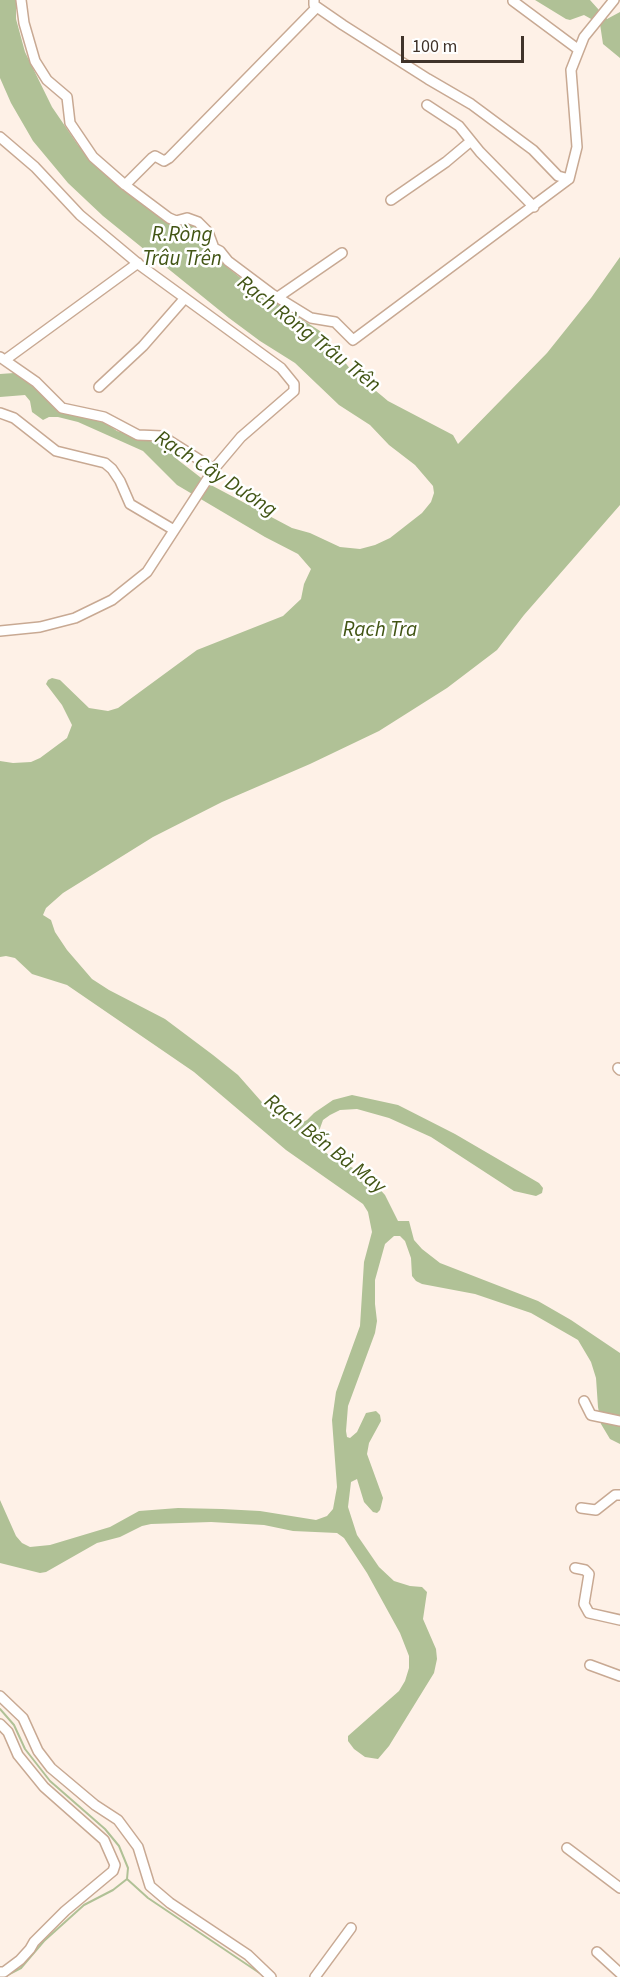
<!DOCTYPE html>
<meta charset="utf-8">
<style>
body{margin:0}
#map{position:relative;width:620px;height:1977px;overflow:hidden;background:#fef1e7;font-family:"Source Sans 3",sans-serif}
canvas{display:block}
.scale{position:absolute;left:401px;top:36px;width:123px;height:27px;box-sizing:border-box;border:3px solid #40332a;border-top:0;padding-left:8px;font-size:18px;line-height:21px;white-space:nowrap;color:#40332a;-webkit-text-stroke:4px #fff;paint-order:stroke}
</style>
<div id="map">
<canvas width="620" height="1977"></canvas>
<div class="scale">100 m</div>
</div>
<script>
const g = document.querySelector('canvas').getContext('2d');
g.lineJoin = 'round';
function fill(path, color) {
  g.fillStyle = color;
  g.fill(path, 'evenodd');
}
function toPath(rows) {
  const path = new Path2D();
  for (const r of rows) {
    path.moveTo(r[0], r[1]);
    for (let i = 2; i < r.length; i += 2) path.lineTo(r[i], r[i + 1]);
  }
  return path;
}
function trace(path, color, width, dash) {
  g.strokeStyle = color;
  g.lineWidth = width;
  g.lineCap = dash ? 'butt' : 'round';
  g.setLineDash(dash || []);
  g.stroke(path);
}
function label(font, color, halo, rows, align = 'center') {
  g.font = font + ' "Source Sans 3",sans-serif';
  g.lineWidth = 5;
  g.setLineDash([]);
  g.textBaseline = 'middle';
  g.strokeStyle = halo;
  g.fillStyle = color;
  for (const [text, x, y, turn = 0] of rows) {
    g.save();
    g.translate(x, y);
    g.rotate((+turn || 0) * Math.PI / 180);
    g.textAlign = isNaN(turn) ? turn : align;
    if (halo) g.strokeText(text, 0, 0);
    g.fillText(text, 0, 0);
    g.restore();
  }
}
const water = toPath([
 [0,0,16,0,16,19,25,52,52,107,78,145,97,165,172,224,190,222,202,231,216,258,253,288,320,331,351,370,388,401,453,435,458,444,547,353,591,298,620,257,620,505,524,615,497,650,447,688,379,731,310,764,222,802,153,837,63,893,46,908,43,915,51,920,55,932,67,950,92,979,109,990,165,1019,213,1055,238,1075,275,1117,296,1126,307,1120,314,1113,333,1100,352,1095,398,1105,455,1134,539,1183,543,1188,542,1193,536,1196,514,1191,431,1137,389,1118,357,1109,340,1110,330,1115,323,1120,318,1134,323,1150,331,1157,361,1172,375,1184,385,1195,398,1221,409,1221,414,1240,422,1249,440,1263,538,1301,571,1320,620,1353,620,1444,610,1439,601,1424,598,1407,596,1378,591,1362,578,1340,531,1313,475,1294,422,1284,416,1281,412,1276,411,1258,405,1241,400,1236,394,1236,385,1244,375,1280,375,1304,377,1321,375,1333,348,1406,346,1431,347,1437,350,1438,357,1432,366,1413,376,1411,380,1415,381,1421,369,1443,367,1454,383,1498,380,1510,377,1513,373,1512,364,1502,357,1479,351,1482,348,1507,357,1535,379,1567,394,1581,410,1586,422,1587,427,1592,423,1619,436,1649,437,1659,434,1673,389,1746,378,1759,365,1757,354,1749,348,1741,348,1736,399,1691,405,1681,409,1668,409,1656,400,1633,367,1573,344,1538,337,1533,293,1531,264,1525,211,1522,151,1524,142,1526,120,1537,97,1543,46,1572,40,1573,0,1563,0,1500,16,1536,22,1543,30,1547,50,1545,110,1527,139,1511,178,1508,222,1509,260,1511,316,1520,327,1516,333,1509,337,1487,332,1420,336,1392,360,1326,364,1262,372,1232,368,1212,363,1204,286,1150,194,1072,67,985,32,974,15,958,6,956,0,957,0,761,13,763,31,762,40,758,67,738,72,725,62,705,46,684,48,680,52,678,60,680,89,708,108,711,118,708,197,650,283,616,301,599,304,584,311,569,298,554,265,537,177,485,143,451,78,422,58,417,49,417,43,420,32,412,30,401,25,395,0,397,0,374,14,373,24,377,60,410,101,420,117,431,143,438,157,439,178,460,209,484,292,528,310,533,340,547,360,549,375,545,390,538,422,513,431,502,434,493,433,486,415,465,389,445,370,425,339,405,295,363,260,341,229,318,103,216,68,183,33,141,11,103,0,78],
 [535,0,590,0,607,19,620,12,620,58,603,44,600,24,584,15,570,20,566,19]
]);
const stream = toPath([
 [0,1709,14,1725,25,1749,50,1781,105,1829,119,1846,128,1868,127,1879,113,1890,84,1905,44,1941,21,1968,4,1977],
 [127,1879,148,1898,264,1976]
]);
const minor = toPath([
 [21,0,24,23,35,61,47,80,67,97,70,123,93,157,125,185,169,218,176,221,187,218,198,222,208,232,214,248,220,251,228,261,272,294,311,318,335,322,353,340,569,179,577,147,571,70,584,37,614,0],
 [314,0,314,5,343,25,428,79,471,104,533,150,558,176,569,179],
 [513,1,579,50],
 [427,105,459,126,480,152,534,207],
 [0,137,35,167,80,215,141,266,281,368,294,384,294,391,241,437,214,469,147,572,112,600,75,618,40,627,0,631],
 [125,185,152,158,155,156,164,161,169,158,317,7],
 [391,200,446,162,471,141],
 [278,297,342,253],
 [0,357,36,382,62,408,104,417,138,435,162,436,214,469],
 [5,360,138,263],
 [99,387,143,346,185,298],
 [0,413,14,418,56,451,105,463,112,469,120,481,130,504,174,530],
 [618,1068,620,1070],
 [584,1401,591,1415,620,1421],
 [581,1508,596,1510,615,1495,620,1495],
 [575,1568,585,1570,589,1574,584,1604,589,1613,620,1620],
 [590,1665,620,1676],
 [0,1696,23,1718,38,1751,51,1768,95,1805,118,1820,138,1847,150,1886,170,1903,248,1955,271,1977],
 [0,1724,8,1732,18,1755,44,1787,104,1840,115,1865,113,1871,65,1911,34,1942,30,1949,20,1960,4,1972,0,1972],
 [567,1848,620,1888],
 [597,1952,620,1973],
 [315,1977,351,1928]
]);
const waterNames = [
 ["R.Ròng",182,236],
 ["Trâu Trên",182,260],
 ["Rạch Ròng Trâu Trên",308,335,38],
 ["Rạch Cây Dương",215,475,33],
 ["Rạch Tra",380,631],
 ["Rạch Bến Bà May",324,1145,38]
];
fill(water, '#b0c196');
trace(stream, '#b0c196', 2);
trace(minor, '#c8a993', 12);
trace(minor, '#fff', 9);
label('italic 21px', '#425515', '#fff', waterNames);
</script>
